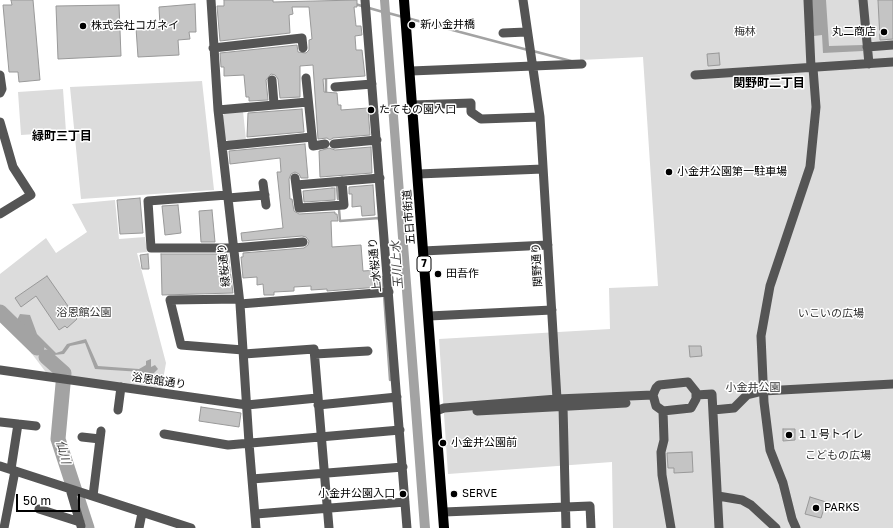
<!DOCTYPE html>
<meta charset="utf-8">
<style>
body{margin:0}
#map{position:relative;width:893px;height:528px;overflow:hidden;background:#fff;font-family:"Golos Text",sans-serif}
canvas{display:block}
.scale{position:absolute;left:16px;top:494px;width:64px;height:18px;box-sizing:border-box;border:2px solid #000;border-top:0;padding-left:5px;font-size:12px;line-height:14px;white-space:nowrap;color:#000;-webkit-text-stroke:3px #fff;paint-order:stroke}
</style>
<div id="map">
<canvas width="893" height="528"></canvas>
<div class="scale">50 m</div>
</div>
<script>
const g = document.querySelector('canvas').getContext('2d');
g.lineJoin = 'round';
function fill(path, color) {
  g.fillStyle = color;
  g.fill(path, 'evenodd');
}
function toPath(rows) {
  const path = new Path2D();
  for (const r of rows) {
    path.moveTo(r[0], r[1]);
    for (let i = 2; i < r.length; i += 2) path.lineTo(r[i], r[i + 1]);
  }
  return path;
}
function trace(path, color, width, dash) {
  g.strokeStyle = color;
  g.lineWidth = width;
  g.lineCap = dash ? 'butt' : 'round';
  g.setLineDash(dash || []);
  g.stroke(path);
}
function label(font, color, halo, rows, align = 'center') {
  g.font = font + ' "Golos Text","Noto Sans JP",sans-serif';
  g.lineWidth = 3;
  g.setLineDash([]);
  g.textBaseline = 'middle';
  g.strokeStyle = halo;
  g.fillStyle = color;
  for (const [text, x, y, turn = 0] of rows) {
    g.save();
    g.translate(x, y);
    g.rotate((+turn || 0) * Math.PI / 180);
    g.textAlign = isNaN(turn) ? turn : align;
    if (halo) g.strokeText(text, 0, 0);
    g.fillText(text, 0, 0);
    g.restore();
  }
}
const green = toPath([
 [580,0,893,0,893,528,613,528,612,462,448,474,439,339,610,329,609,288,658,286,643,57,580,60],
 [202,81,214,190,81,199,70,87],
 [63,89,66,132,21,135,18,92],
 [243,111,246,140,230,142,225,139,222,117,225,113],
 [115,200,119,239,145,237,147,252,137,253,166,363,161,391,48,375,0,312,0,274,46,238,56,253,87,232,72,204]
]);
const water = toPath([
 [380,0,389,0,430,528,420,528],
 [812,0,826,0,829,46,863,45,863,51,823,53,822,35,814,36],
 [20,314,30,315,37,334,56,353,62,351,67,344,86,339,98,366,139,369,146,365,146,361,151,359,151,367,155,365,158,369,150,377,142,372,95,369,85,343,70,346,64,354,54,355,15,324]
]);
const stream = toPath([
 [355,4,383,12],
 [388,13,403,17],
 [407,18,528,50],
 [533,51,571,61],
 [326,76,326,95],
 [337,187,338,199],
 [339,209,340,221,379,218,379,220],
 [383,277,383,290],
 [384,295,390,380]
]);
const river = toPath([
 [0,312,37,348],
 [46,357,64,373,58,439,87,528]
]);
const building = toPath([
 [11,0,33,0,40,80,19,82,18,72,9,72,3,5,12,5,11,0],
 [224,0,273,0,273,2,357,0,357,7,354,7,356,26,361,26,362,35,355,36,356,50,362,50,365,76,323,79,324,92,337,93,338,105,341,105,341,110,368,108,370,135,333,138,330,140,327,138,318,139,313,65,300,66,300,97,280,98,278,79,275,75,271,74,266,80,268,100,249,101,249,97,246,97,244,75,224,76,224,67,221,67,220,53,297,45,298,52,306,53,309,50,309,40,312,39,309,7,292,7,293,14,289,15,290,33,220,41,217,6,224,6,224,0],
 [878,0,893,0,893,39,880,40,878,0],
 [195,4,196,32,189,32,190,39,178,40,179,55,138,57,136,28,160,26,159,7,195,4],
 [119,5,121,56,58,59,56,6,119,5],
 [719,53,720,65,708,66,707,54,719,53],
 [302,109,304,132,247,137,248,113,302,109],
 [305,144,308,178,301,178,299,174,295,172,291,174,289,179,290,199,292,199,294,211,299,214,335,212,335,214,337,214,338,221,331,221,332,247,361,245,363,271,378,270,379,287,327,291,327,289,311,290,311,286,294,287,294,291,274,292,274,295,264,295,263,284,257,285,257,277,243,278,241,257,243,257,243,253,304,248,308,245,309,241,306,237,302,236,242,241,241,233,283,228,277,172,281,172,280,158,230,164,229,151,305,144],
 [371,147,372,173,320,177,319,151,329,148,335,150,371,147],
 [373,185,375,215,362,216,361,206,352,207,352,194,349,194,349,187,373,185],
 [332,188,335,188,335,200,304,202,303,191,332,188],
 [140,198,143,233,120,234,117,200,140,198],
 [178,205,181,233,165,235,162,206,178,205],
 [212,210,215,242,201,242,199,211,212,210],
 [148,254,149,269,142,269,140,255,148,254],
 [161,254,228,254,233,293,162,295,161,254],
 [47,276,77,319,67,328,65,326,59,330,36,296,21,307,15,298,47,276],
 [689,346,701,346,702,356,690,357,689,346],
 [201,407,241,413,239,427,199,421,201,407],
 [783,429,795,429,795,440,783,441,783,429],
 [692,452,693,472,674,473,674,468,668,468,667,453,692,452],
 [810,497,826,502,821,518,805,514,810,497]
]);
const minor = toPath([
 [211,0,218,110,240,304,249,443,256,528],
 [365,0,407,528],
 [523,0,540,117,557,399,563,406,566,528],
 [808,0,811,68],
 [863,0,869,64],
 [503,33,526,32],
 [867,47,893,45],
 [213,48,302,38,303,48],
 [411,71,582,64],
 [0,75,2,89,0,93],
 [695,75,893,62],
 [306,78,313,146,325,144],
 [272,80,274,104],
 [335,87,372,84],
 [413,105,471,103,471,112,481,119,540,117],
 [218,110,308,102],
 [0,122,13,167,31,195,0,214],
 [334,144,377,140],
 [222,146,312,137],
 [418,174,543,169],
 [295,178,299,208,344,205,342,181],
 [263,183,266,205],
 [296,185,380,178],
 [227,195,148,201,151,248,234,248,303,242],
 [228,198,265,195],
 [423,251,548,245],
 [239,299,170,300,181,345,243,350],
 [240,304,389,292],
 [429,316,552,310],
 [244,354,314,349,329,528],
 [315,354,368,351],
 [0,370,247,405,317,398],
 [688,382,696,392,696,399,691,408,663,411,656,406,653,395,656,388,659,385,688,382],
 [696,395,712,394,719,528],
 [318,405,397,397],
 [118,410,121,387],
 [713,410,734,408,747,395,763,391,893,384],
 [436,411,444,408,557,399,653,395],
 [477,411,626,403],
 [663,411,664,440,661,452,662,475,671,528],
 [0,422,36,426],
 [164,434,228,445,400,430],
 [82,437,100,439],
 [0,466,191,528],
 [11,469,18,424],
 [252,479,403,467],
 [70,489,81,526],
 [93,496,101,431],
 [718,496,742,500,751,505,776,528],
 [39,509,80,522],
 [444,512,590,506,591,528],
 [256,514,405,502],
 [4,528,15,471],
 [139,528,142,513],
 [796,528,792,519,783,483,770,450,764,402,761,336,770,286,810,167,816,107,813,68]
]);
const major = toPath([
 [404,0,444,528]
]);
const markers = [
 [412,25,4,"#000"],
 [83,26,4,"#000"],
 [884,32,4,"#000"],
 [371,110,4,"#000"],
 [669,172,4,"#000"],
 [438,274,4,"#000"],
 [789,435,4,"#000"],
 [443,443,4,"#000"],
 [403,494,4,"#000"],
 [454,494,4,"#000"],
 [816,508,4,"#000"]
];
const shields = [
 [424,264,14]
];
const shieldNames = [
 ["7",424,264]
];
const poiNames = [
 ["新小金井橋",420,25],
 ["株式会社コガネイ",91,26],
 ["丸二商店",876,32,"right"],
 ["たてもの園入口",379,110],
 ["小金井公園第一駐車場",677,172],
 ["田吾作",446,274],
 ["１１号トイレ",797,435],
 ["小金井公園前",451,443],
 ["小金井公園入口",395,494,"right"],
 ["SERVE",462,494],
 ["PARKS",824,508]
];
const parkNames = [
 ["梅林",745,32],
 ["浴恩館公園",84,313],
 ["いこいの広場",831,314],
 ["小金井公園",753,388],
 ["こどもの広場",838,456]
];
const streetNames = [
 ["五日市街道",409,217,-94],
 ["緑桜通り",224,265,-96],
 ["上水桜通り",375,265,-95],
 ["関野通り",537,265,-93],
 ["浴恩館通り",159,381,8]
];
const neighbourhoodNames = [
 ["関野町二丁目",769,83],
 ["緑町三丁目",62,136]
];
const waterNames = [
 ["玉川上水",397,265,-94],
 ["仙川",63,452,75]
];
fill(green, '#dcdcdc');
fill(water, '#a3a3a3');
trace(stream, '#a3a3a3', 2.5);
trace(river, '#a3a3a3', 15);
fill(building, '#c4c4c4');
trace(building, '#999', 1);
trace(minor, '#555', 9);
trace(major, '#000', 10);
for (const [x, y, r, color] of markers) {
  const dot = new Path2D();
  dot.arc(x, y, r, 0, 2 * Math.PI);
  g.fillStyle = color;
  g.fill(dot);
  trace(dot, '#fff', 1.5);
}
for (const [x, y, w] of shields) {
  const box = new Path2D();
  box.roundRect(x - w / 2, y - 8, w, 16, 3);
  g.fillStyle = '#fff';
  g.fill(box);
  trace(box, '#000', 1);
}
label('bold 10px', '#000', null, shieldNames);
label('11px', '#000', '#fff', poiNames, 'left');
label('11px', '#333', '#fff', parkNames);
label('11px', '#000', '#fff', streetNames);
label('bold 12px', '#000', '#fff', neighbourhoodNames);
label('italic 12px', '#444', '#fff', waterNames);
</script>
